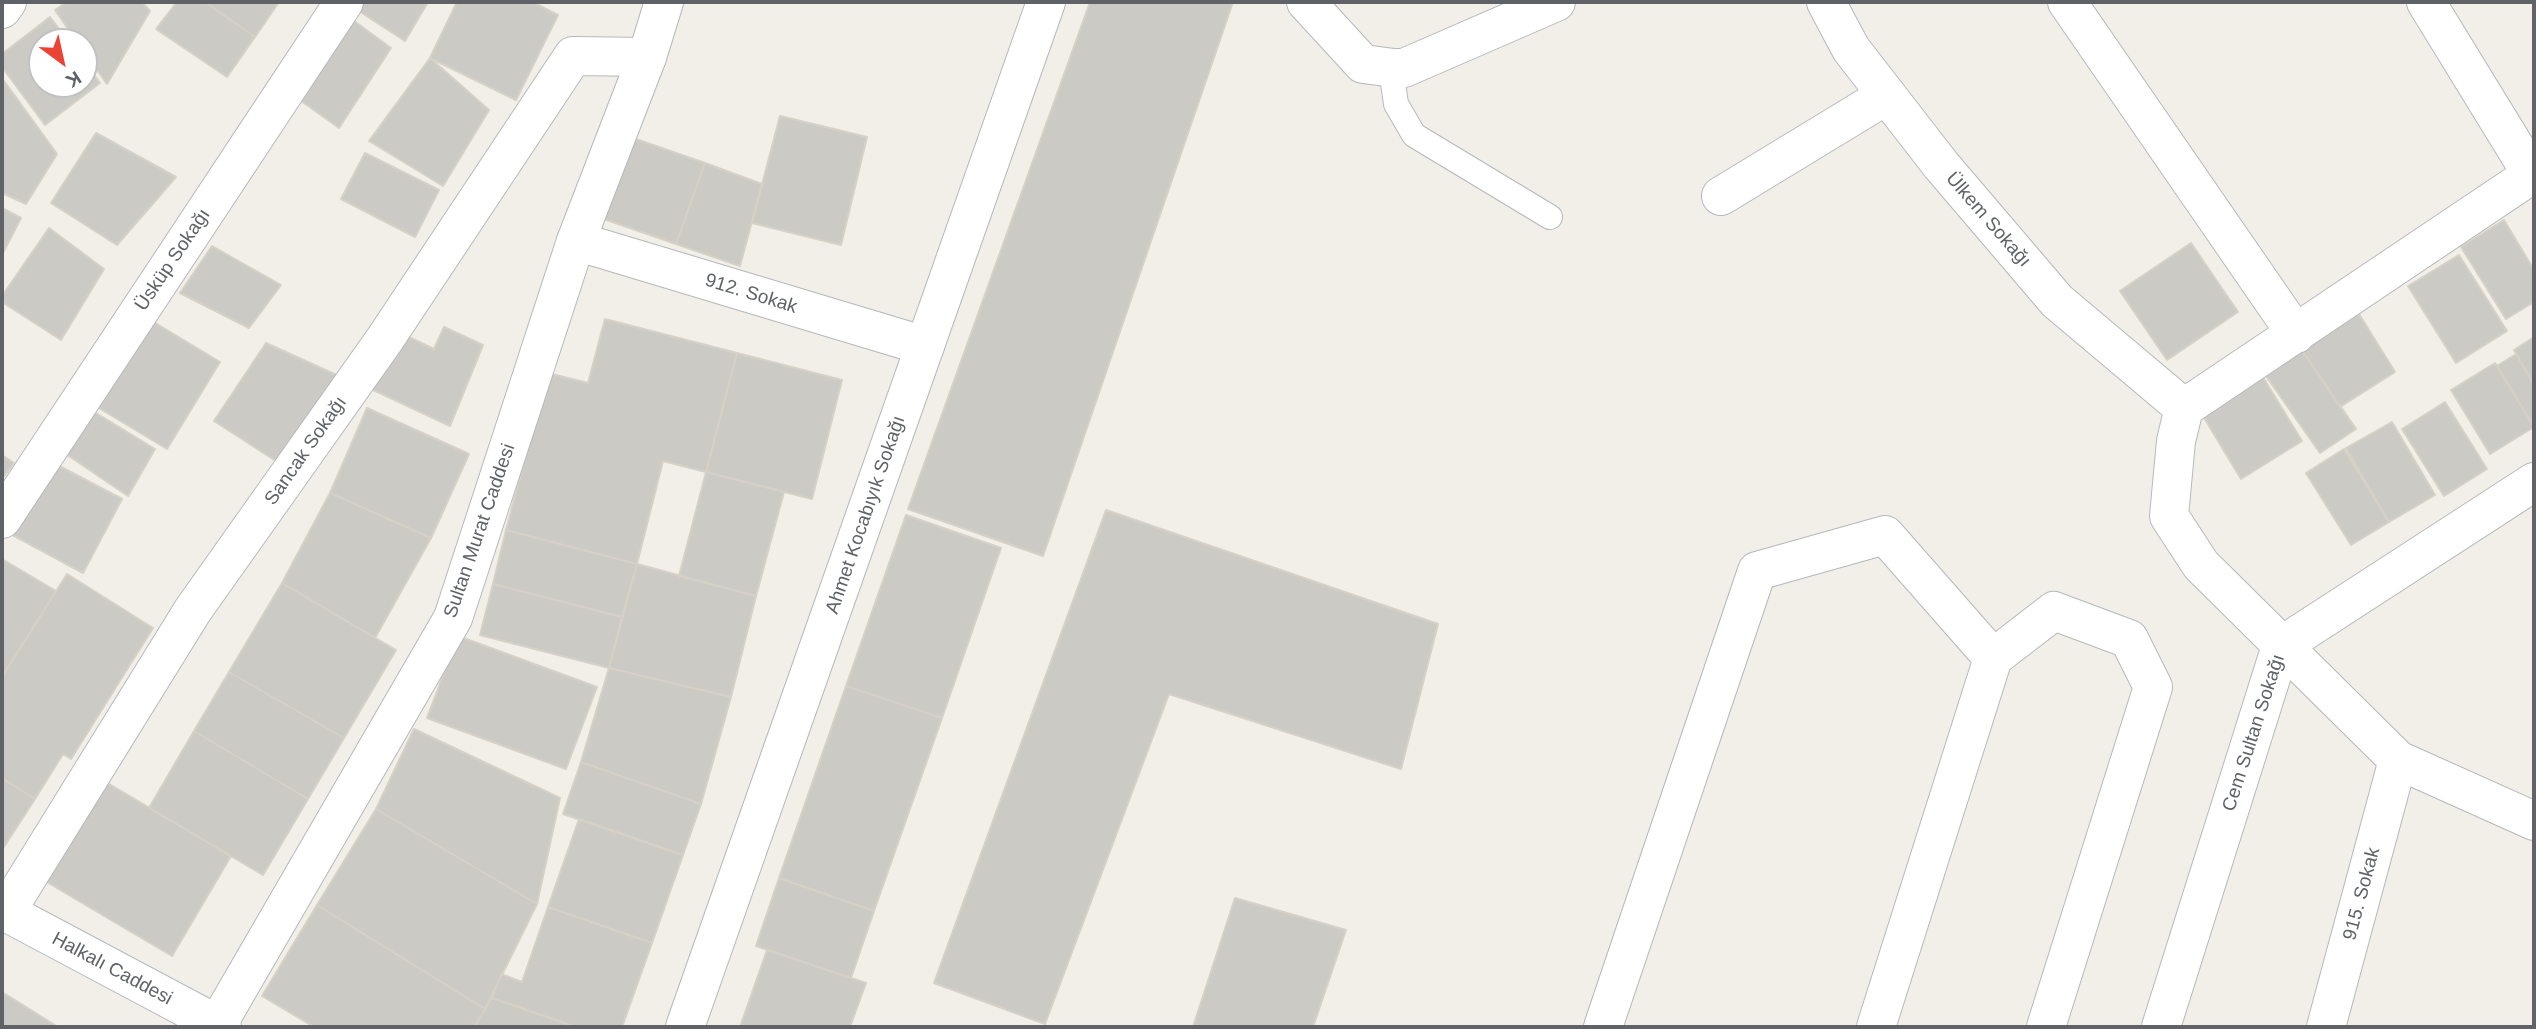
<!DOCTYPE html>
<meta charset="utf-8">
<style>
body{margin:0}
#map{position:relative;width:2536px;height:1029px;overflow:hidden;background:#f1efe8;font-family:Helvetica,sans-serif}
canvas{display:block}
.frame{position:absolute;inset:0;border:4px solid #5f6368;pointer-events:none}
.north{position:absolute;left:28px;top:28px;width:70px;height:70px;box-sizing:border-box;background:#fff;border:2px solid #bfc1c3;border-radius:50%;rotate:147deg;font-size:19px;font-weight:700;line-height:28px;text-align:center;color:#5f6368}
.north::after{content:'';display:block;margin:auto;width:24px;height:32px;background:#ea4335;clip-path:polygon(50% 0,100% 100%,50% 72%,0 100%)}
</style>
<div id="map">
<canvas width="2536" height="1029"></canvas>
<div class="frame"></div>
<div class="north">K</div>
</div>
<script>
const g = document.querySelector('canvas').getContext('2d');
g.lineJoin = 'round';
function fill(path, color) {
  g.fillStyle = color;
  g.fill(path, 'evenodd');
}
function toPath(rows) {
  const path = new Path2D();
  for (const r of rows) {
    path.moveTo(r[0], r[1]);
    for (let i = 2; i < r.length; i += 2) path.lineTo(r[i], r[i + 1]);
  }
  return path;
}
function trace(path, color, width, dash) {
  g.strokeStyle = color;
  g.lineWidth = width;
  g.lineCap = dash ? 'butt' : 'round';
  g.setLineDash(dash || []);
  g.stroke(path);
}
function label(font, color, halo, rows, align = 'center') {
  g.font = font + ' Helvetica,sans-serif';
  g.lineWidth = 7;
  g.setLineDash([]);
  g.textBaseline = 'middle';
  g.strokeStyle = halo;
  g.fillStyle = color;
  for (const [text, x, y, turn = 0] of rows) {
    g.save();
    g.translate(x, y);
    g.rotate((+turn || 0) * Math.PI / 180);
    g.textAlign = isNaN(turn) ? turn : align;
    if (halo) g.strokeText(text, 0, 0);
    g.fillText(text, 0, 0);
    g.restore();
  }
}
const building = toPath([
 [67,2,142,2,150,11,107,84,84,52,84,42,77,42,55,10,67,2],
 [177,2,205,2,255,37,227,77,156,29,177,2],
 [205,2,279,2,255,37,205,2],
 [345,2,428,2,405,41,345,2],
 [457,2,532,2,558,15,516,100,430,58,457,2],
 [1090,2,1233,2,1043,556,908,509,1090,2],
 [50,17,69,42,42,42,42,84,84,84,84,61,100,83,45,125,2,67,2,54,50,17],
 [350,18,391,48,339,128,297,98,350,18],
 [430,58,489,110,443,186,369,141,430,58],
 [2,78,57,154,26,204,2,193,2,78],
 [780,116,867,137,841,245,752,223,780,116],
 [96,133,176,177,117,245,51,203,96,133],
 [630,137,705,163,676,244,601,218,630,137],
 [365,153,439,190,415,237,341,199,365,153],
 [705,163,762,184,740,266,676,244,705,163],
 [2,208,21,218,2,255,2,208],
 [2504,220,2534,270,2534,302,2506,319,2461,247,2504,220],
 [49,228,104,269,61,340,2,302,2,296,49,228],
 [2191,243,2238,312,2167,360,2120,291,2191,243],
 [212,246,281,285,249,328,180,293,212,246],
 [2459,255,2507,331,2456,363,2408,286,2459,255],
 [2359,314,2395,372,2340,407,2302,350,2359,314],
 [142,315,220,362,167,449,89,402,142,315],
 [605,319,737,353,706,472,663,461,637,564,506,530,548,373,588,383,605,319],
 [444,327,483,345,450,426,367,387,394,330,434,349,444,327],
 [2534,337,2534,385,2514,350,2534,337],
 [266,343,341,377,276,461,214,421,266,343],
 [2302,350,2356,429,2320,453,2266,376,2302,350],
 [737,353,842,380,812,499,706,472,737,353],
 [2516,354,2534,385,2534,421,2531,422,2497,366,2516,354],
 [2495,363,2534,427,2490,454,2451,390,2495,363],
 [2261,374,2302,441,2241,479,2200,411,2261,374],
 [2445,402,2487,469,2444,496,2402,429,2445,402],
 [367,408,469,454,431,538,330,493,367,408],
 [91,410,155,449,128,496,60,450,91,410],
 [2392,422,2435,495,2389,522,2346,448,2392,422],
 [2344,449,2389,522,2351,545,2306,473,2344,449],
 [2,455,14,463,2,479,2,455],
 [46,459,122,499,83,573,7,532,46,459],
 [706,472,784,492,756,596,679,576,706,472],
 [330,493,431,538,375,638,282,583,330,493],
 [1106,510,1438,624,1401,769,1169,694,1045,1024,934,983,1106,510],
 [906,515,1001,548,942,718,846,686,906,515],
 [506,530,637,564,622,617,493,584,506,530],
 [2,559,56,591,2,677,2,559],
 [637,564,756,596,731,697,609,668,637,564],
 [67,574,153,628,71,759,63,754,35,799,2,778,2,677,67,574],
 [282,583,396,650,344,738,229,672,282,583],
 [493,584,622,617,609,668,480,635,493,584],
 [458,636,597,687,566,769,427,718,458,636],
 [609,668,731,697,701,804,581,762,609,668],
 [229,672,344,738,308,799,194,731,229,672],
 [846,686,942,718,874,911,779,878,846,686],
 [414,729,560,798,537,904,376,809,414,729],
 [194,731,308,799,263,875,149,808,194,731],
 [581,762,701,804,683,855,563,814,581,762],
 [2,778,35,799,2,850,2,778],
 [99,778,231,856,172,956,40,878,99,778],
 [376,809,537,904,485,1009,317,905,376,809],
 [579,819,683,855,652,943,548,907,579,819],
 [779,878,874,911,851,978,756,946,779,878],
 [1235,898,1346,930,1313,1027,1193,1027,1235,898],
 [317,905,485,1009,474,1027,314,1027,262,996,317,905],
 [548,907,652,943,622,1027,576,1027,492,998,501,974,522,982,548,907],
 [767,950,866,983,850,1027,740,1027,767,950],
 [2,992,58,1027,2,1027,2,992],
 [492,998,576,1027,474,1027,492,998]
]);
const service = toPath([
 [1394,68,1393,83,1396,104,1414,135,1550,217]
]);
const minor = toPath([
 [1306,2,1363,64,1394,68,1404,68,1556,2],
 [1826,2,1851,49,1941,165,2057,301,2184,408],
 [2067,2,2296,334],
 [2426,2,2534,178],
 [2,9,7,2],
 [2534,173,2184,408,2176,441,2169,516,2201,565,2398,760,2534,821],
 [1721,196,1887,95],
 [576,241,925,346],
 [2,519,344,2],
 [6,912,193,610,385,339,573,56,647,57],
 [1603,1027,1757,571,1885,535,1993,658],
 [1876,1027,1993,658,2054,611,2129,639,2153,687,2046,1027],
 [2161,1027,2281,646,2534,482],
 [2326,1027,2398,760]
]);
const tertiary = toPath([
 [217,1025,453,618,576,241,647,57,664,2],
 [685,1027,1046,2]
]);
const secondary = toPath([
 [2,910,222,1027]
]);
const streetNames = [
 ["Ülkem Sokağı",1988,220,49],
 ["Üsküp Sokağı",173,260,-56],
 ["912. Sokak",751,294,17],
 ["Sancak Sokağı",306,451,-55],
 ["Ahmet Kocabıyık Sokağı",866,515,-71],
 ["Sultan Murat Caddesi",480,531,-71],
 ["Cem Sultan Sokağı",2254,733,-72],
 ["915. Sokak",2362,894,-75],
 ["Halkalı Caddesi",112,969,28]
];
fill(building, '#cccac5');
trace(building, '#d6d1c6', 2);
trace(service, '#b5b8bc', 26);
trace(minor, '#b5b8bc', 40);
trace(tertiary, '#b5b8bc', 40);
trace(secondary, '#b6babf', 40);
trace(service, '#fff', 24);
trace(minor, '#fff', 38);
trace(tertiary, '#fff', 38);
trace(secondary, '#fff', 38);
label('19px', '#5f6368', '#fff', streetNames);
</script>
